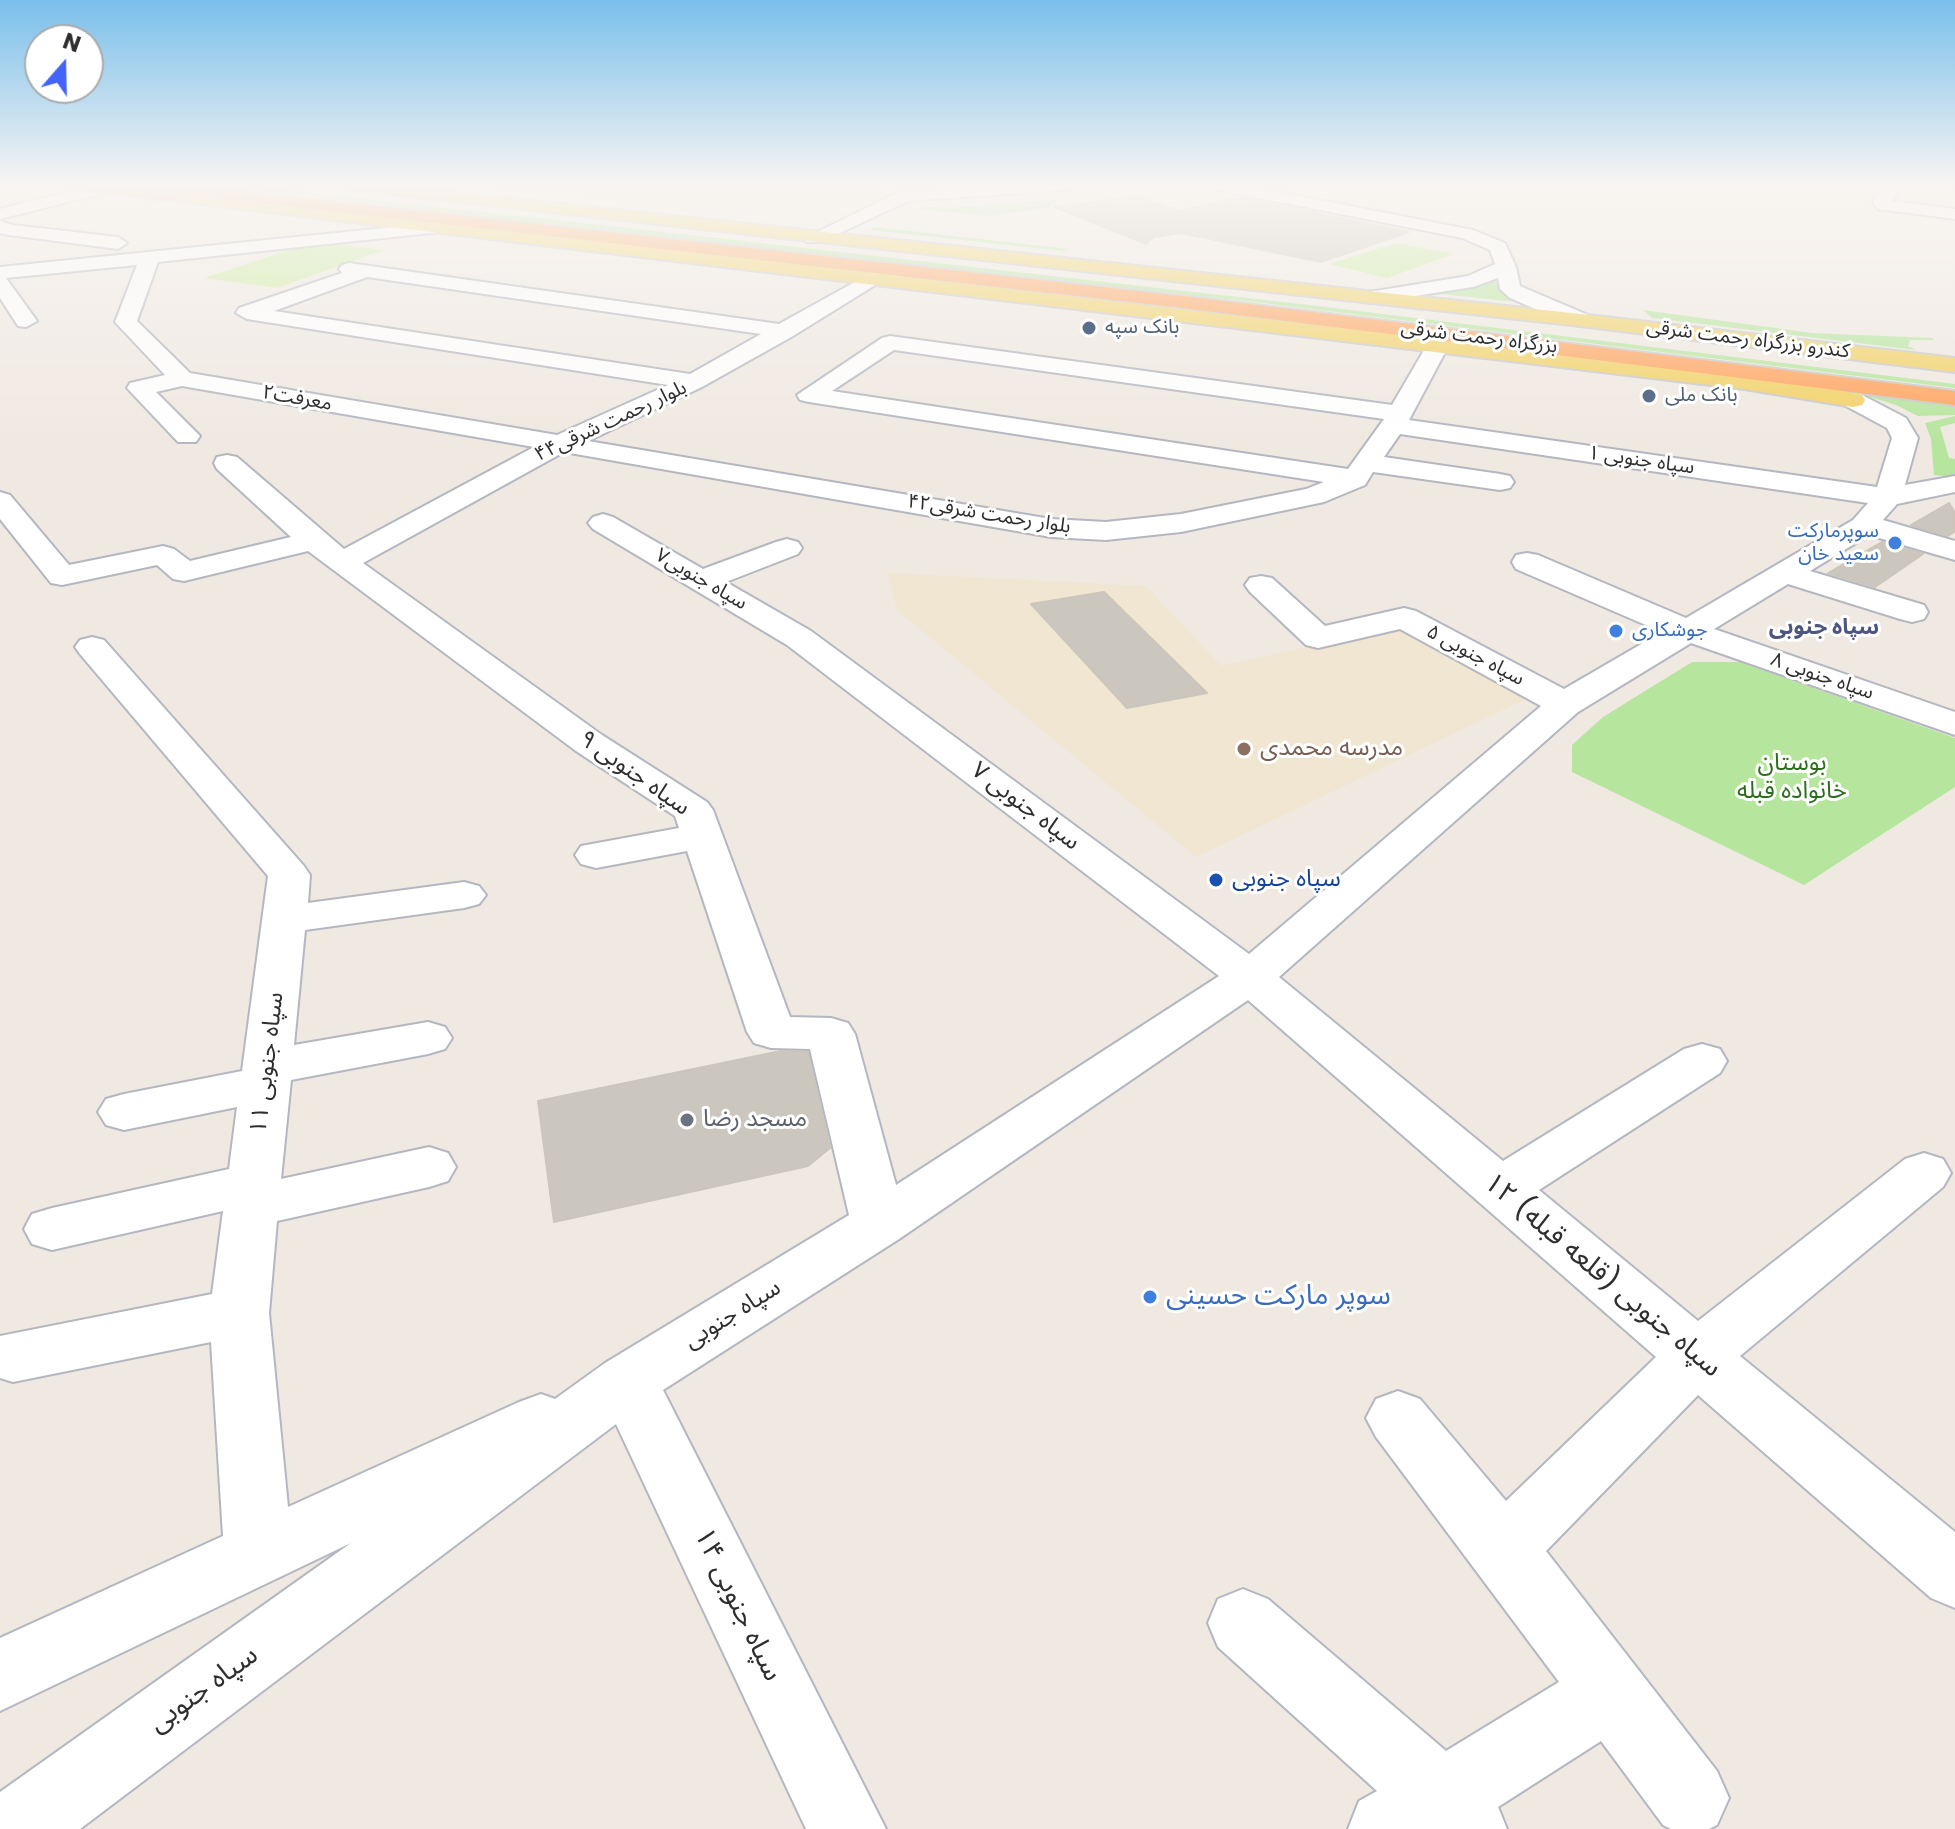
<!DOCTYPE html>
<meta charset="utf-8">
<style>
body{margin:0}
#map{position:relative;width:1955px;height:1829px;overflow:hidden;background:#efe9e1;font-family:Poppins,sans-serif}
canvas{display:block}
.north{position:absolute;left:24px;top:24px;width:80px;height:80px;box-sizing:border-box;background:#fff;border:2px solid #ababab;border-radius:50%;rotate:20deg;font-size:22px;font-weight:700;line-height:32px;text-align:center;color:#2e2e2e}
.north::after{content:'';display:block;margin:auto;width:28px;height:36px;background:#4264fb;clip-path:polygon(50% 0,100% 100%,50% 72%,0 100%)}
</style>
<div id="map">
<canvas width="1955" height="1829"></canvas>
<div class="north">N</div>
</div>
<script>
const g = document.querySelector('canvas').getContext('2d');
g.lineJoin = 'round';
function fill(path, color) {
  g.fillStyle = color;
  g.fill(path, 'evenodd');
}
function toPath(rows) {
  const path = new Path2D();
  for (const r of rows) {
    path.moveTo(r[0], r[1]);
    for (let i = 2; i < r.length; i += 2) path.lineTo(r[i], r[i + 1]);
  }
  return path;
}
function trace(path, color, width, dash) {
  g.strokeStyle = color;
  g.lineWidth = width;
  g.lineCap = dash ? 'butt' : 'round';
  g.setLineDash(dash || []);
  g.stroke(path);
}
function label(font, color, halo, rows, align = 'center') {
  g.font = font + ' Poppins,"Noto Sans Arabic",sans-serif';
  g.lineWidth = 6;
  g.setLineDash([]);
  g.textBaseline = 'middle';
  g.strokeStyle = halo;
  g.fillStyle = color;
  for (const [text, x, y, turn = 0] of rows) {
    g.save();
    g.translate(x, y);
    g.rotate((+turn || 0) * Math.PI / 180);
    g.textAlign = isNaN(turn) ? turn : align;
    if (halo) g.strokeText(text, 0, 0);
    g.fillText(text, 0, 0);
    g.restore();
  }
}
const education = toPath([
 [442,185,855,185,897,195,829,225],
 [888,573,1146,586,1221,666,1383,630,1398,630,1417,634,1534,695,1196,857,897,610]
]);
const green = toPath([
 [212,185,242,185,433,206,1318,306,1955,384,1955,388,1246,301,965,273],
 [1059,199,1048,208,989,216,915,209,921,206,946,208],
 [875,227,1068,249,1063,251,869,230],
 [1494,281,1526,303,1431,293],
 [1643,310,1812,333,1932,338,1935,340,1910,340,1908,346,1916,350,1652,318],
 [1844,389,1955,402,1955,415,1918,416,1896,405],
 [1955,416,1955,423,1940,427,1949,458,1955,459,1955,477,1934,475,1931,439,1925,423],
 [1692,662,1740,662,1955,738,1955,787,1804,885,1572,772,1572,745,1603,717]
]);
const pitch = toPath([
 [313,242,384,250,277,288,204,278],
 [1397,243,1454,254,1387,278,1329,264]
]);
const building = toPath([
 [1137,196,1179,211,1239,197,1409,232,1321,262,1181,233,1154,237,1146,244,1054,207,1137,196],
 [1949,503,1955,513,1955,531,1948,536,1911,525,1949,503],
 [1882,542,1923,554,1875,587,1828,573,1882,542],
 [1104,592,1207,693,1127,708,1031,604,1104,592],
 [781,1051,808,1052,830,1148,808,1166,554,1222,538,1101,781,1051]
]);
const minor = toPath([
 [95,185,104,185,106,189,104,193,0,219,0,209,95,185],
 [998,185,1075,185,1067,190,908,201,821,242,807,242,805,238,899,192,998,185],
 [1211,185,1243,185,1473,230,1505,243,1516,267,1520,286,1588,315,1591,320,1588,325,1572,325,1510,298,1500,289,1498,278,1473,287,1370,303,1363,301,1360,297,1363,293,1468,276,1495,264,1490,250,1462,238,1219,190,1211,185],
 [1887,185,1903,185,1892,201,1955,209,1955,219,1878,209,1873,202,1887,185],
 [0,221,13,225,118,237,127,243,118,249,9,235,0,233,0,221],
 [444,222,450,223,453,227,450,231,158,262,137,321,190,373,557,435,668,385,247,319,236,313,239,308,342,273,339,269,342,265,349,263,779,324,873,272,880,274,883,278,880,282,793,336,702,387,588,441,1051,519,1106,522,1181,514,1306,489,1324,482,809,402,800,400,797,395,882,338,890,336,1392,405,1430,340,1438,338,1449,345,1409,420,1877,487,1892,438,1887,428,1844,405,1841,400,1844,395,1853,393,1862,395,1906,418,1918,438,1905,485,1955,476,1955,492,1897,504,1883,520,1955,541,1955,560,1869,535,1810,571,1924,605,1928,612,1924,619,1912,622,1900,619,1788,584,1714,629,1955,712,1955,735,1691,643,1578,712,1279,977,1503,1161,1684,1049,1702,1044,1720,1049,1727,1061,1720,1073,1539,1190,1698,1321,1905,1159,1924,1153,1943,1159,1951,1173,1943,1187,1740,1356,1955,1532,1955,1608,1931,1598,1698,1395,1546,1551,1717,1771,1729,1798,1717,1825,1709,1829,1671,1829,1663,1825,1601,1741,1498,1807,1507,1829,1348,1829,1359,1801,1377,1791,1218,1647,1208,1623,1218,1599,1243,1589,1268,1599,1446,1751,1559,1682,1376,1437,1366,1418,1376,1399,1398,1391,1420,1399,1506,1501,1656,1357,1248,1000,899,1239,663,1390,886,1829,806,1829,616,1424,80,1829,0,1829,0,1792,351,1543,0,1711,0,1638,223,1536,211,1342,13,1382,0,1378,0,1336,212,1294,223,1211,52,1250,32,1244,24,1229,32,1214,52,1208,229,1169,237,1107,124,1130,106,1125,98,1112,106,1099,124,1094,242,1071,268,876,80,654,75,647,80,640,92,637,104,640,304,866,310,875,308,903,464,882,479,886,486,895,479,904,464,908,305,930,294,1045,428,1022,445,1027,452,1038,445,1049,428,1054,291,1080,281,1179,429,1147,448,1153,456,1167,448,1181,429,1187,277,1221,269,1313,288,1507,519,1402,541,1394,555,1399,605,1363,849,1215,810,1049,771,1048,754,1043,747,1032,687,851,596,868,581,864,575,855,581,846,679,828,675,816,576,751,308,551,184,581,173,579,157,565,62,585,51,583,0,519,0,492,10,495,69,565,163,546,174,549,190,561,291,537,217,469,214,463,217,457,227,455,237,457,344,549,534,447,182,386,156,392,200,436,196,442,178,442,127,388,130,383,165,375,115,322,137,265,6,278,37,321,26,327,18,326,0,298,0,267,444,222],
 [367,277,761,334,690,374,274,311,367,277],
 [894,350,1384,419,1348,469,832,391,894,350],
 [1400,434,1868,503,1853,520,1686,618,1538,555,1527,553,1516,555,1512,562,1516,569,1662,632,1564,689,1416,611,1404,608,1325,626,1272,578,1261,576,1250,578,1245,585,1250,592,1306,645,1318,648,1400,629,1541,706,1249,954,811,631,726,582,798,554,802,548,798,542,787,539,776,542,703,569,613,517,603,514,593,517,588,523,593,529,787,645,1219,976,896,1185,855,1034,848,1023,831,1018,790,1017,713,810,707,802,602,735,363,563,564,452,1051,537,1106,540,1181,532,1324,502,1365,485,1373,472,1500,490,1510,488,1514,482,1510,476,1500,474,1384,457,1400,434]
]);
const major = toPath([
 [340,185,391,185,1580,314,1955,358,1955,372,1580,326,348,190,340,185],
 [179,192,1744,375,1853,393,1862,395,1865,400,1862,405,1853,407,1744,389,173,201,171,197,173,193,179,192]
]);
const highway = toPath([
 [67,185,186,185,1183,296,1955,391,1955,405,1183,308,179,194,178,200,172,201,75,190,67,185]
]);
const markers = [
 [1089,328,8,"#5c6f8a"],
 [1649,396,8,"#5c6f8a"],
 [1895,543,8,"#3f7fe0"],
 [1616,631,8,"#3f7fe0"],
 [1244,749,8,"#8d6e63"],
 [1216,880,8,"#1a4fb4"],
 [687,1120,8,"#6b7280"],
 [1150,1297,8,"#3f7fe0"]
];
const farServicenames = [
 ["بانک سپه",1105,328],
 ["بانک ملی",1665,396]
];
const farStreetnames = [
 ["بزرگراه رحمت شرقی",1479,338,7],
 ["کندرو بزرگراه رحمت شرقی",1748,340,7],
 ["معرفت۲",297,399,10],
 ["۴۴بلوار رحمت شرقی",611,422,-25],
 ["۱ سپاه جنوبی",1641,461,8],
 ["بلوار رحمت شرقی۴۲",989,515,9],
 ["سپاه جنوبی۷",701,580,30],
 ["۵ سپاه جنوبی",1475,656,28],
 ["۸ سپاه جنوبی",1822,677,19]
];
const farShopnames = [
 ["سوپرمارکت",1879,532],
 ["سعید خان",1879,555],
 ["جوشکاری",1632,631,"left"]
];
const farNeighbourhoodnames = [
 ["سپاه جنوبی",1824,628]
];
const educationNames = [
 ["مدرسه محمدی",1260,749]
];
const parkNames = [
 ["بوستان",1792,764],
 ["خانواده قبله",1792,792]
];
const streetNames = [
 ["۹ سپاه جنوبی",634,774,35],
 ["۷ سپاه جنوبی",1025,807,37],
 ["۱۱ سپاه جنوبی",268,1063,-83],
 ["سپاه جنوبی",733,1315,-32]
];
const transitNames = [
 ["سپاه جنوبی",1232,880]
];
const worshipNames = [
 ["مسجد رضا",703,1120]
];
const nearStreetnames = [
 ["۱۲ سپاه جنوبی (قلعه قبله)",1602,1276,40],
 ["۱۴ سپاه جنوبی",737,1605,64],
 ["سپاه جنوبی",204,1690,-36]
];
const nearShopnames = [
 ["سوپر مارکت حسینی",1166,1297]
];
fill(education, '#f0e6d1');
fill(green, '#b6e59e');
fill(pitch, '#c9ec9a');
fill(building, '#cbc7bf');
trace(building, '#cbc5ba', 2);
trace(minor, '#b4b7c1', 4);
trace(major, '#c9c9c9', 4);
trace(highway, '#c9c9c9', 4);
fill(minor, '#fff');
fill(major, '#f2d163');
fill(highway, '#ffa35c');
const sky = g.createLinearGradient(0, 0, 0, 441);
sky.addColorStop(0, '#7abfeb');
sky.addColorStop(0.42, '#f8f5f2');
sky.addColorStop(1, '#f8f5f200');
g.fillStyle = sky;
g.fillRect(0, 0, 1955, 441);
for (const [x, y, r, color] of markers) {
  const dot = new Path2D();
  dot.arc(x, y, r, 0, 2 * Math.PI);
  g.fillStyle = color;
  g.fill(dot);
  trace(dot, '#fff', 3);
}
label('20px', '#4e5e75', '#fff', farServicenames, 'left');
label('20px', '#2e2e2e', '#fff', farStreetnames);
label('20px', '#366cbe', '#fff', farShopnames, 'right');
label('bold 22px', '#4d5680', '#fff', farNeighbourhoodnames);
label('24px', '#785e54', '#fff', educationNames, 'left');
label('24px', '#2c6e1b', '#fff', parkNames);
label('24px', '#2e2e2e', '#fff', streetNames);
label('24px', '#164399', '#fff', transitNames, 'left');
label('24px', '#5b616d', '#fff', worshipNames, 'left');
label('28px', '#2e2e2e', '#fff', nearStreetnames);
label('28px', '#366cbe', '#fff', nearShopnames, 'left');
</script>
